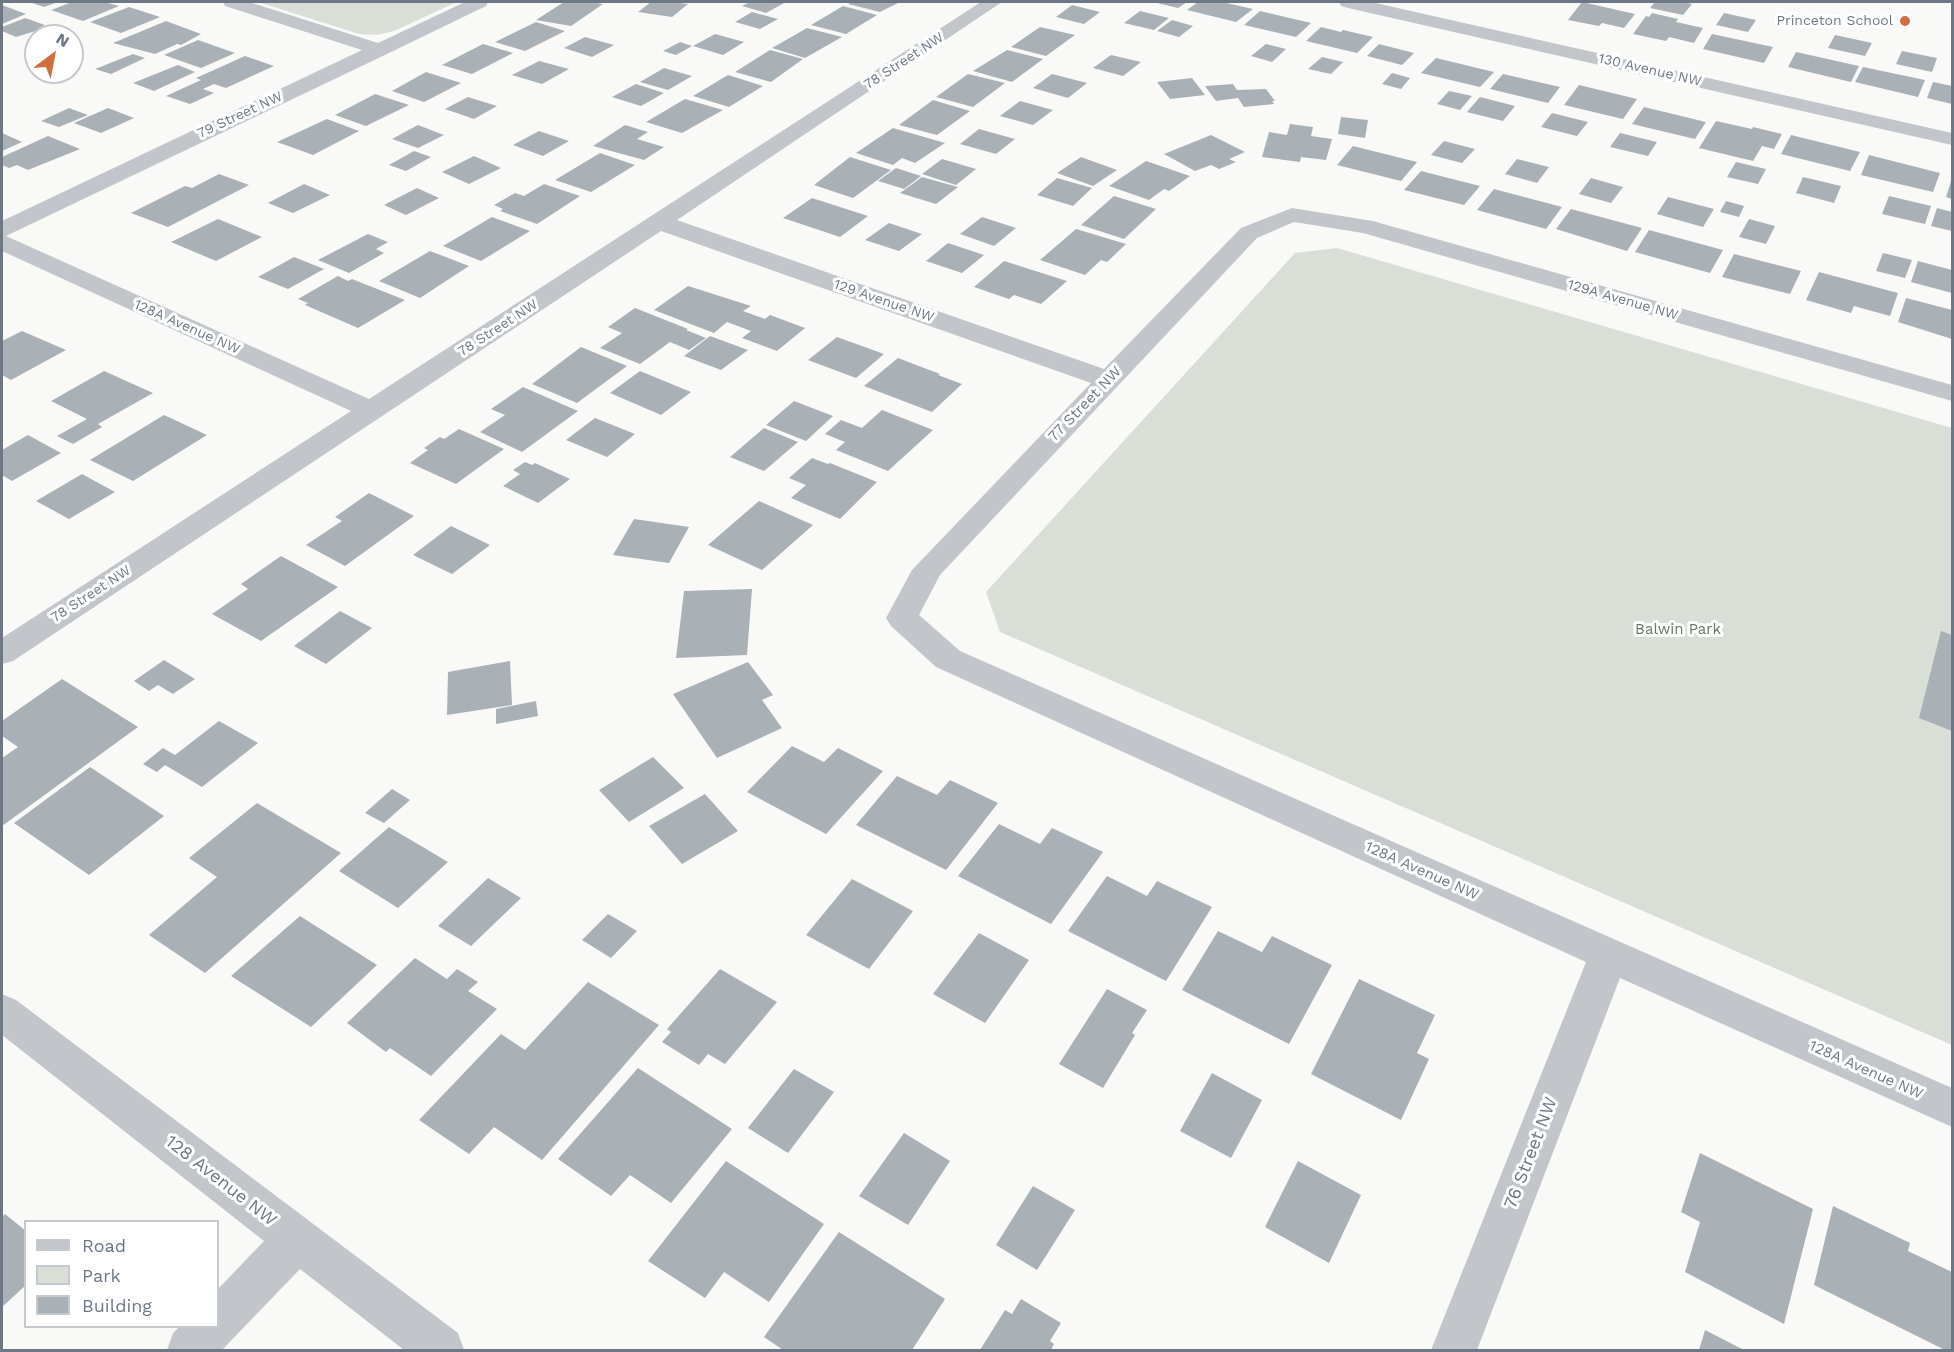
<!DOCTYPE html>
<style>
body{margin:0}
#map{position:relative;width:1954px;height:1352px;overflow:hidden;background:#f9faf8;font-family:"Work Sans",sans-serif}
canvas{display:block}
.frame{position:absolute;inset:0;border:3px solid #6c7885;pointer-events:none}
.legend{position:absolute;left:24px;top:1220px;width:195px;height:108px;box-sizing:border-box;background:#fff;border:2px solid #c4c9ce;margin:0;padding:8px 10px;list-style:none;font-size:18px;color:#6c7885}
.legend li{display:flex;align-items:center;gap:12px;height:30px}
.legend b{width:30px;border:2px solid #c4c9ce}
.north{position:absolute;left:24px;top:24px;width:60px;height:60px;box-sizing:border-box;background:#fff;border:2px solid #c4c9ce;border-radius:50%;rotate:32deg;font-size:16px;font-weight:700;line-height:24px;text-align:center;color:#6c7885}
.north::after{content:'';display:block;margin:auto;width:21px;height:27px;background:#d16d40;clip-path:polygon(50% 0,100% 100%,50% 72%,0 100%)}
</style>
<div id="map">
<canvas width="1954" height="1352"></canvas>
<div class="frame"></div>
<ul class="legend">
<li><b style="height:8px;background:#c2c5c9"></b>Road</li>
<li><b style="height:16px;background:#d9ded7"></b>Park</li>
<li><b style="height:16px;background:#a9b0b6"></b>Building</li>
</ul>
<div class="north">N</div>
</div>
<script>
const g = document.querySelector('canvas').getContext('2d');
g.lineJoin = 'round';
function fill(path, color) {
  g.fillStyle = color;
  g.fill(path, 'evenodd');
}
function toPath(rows) {
  const path = new Path2D();
  for (const r of rows) {
    path.moveTo(r[0], r[1]);
    for (let i = 2; i < r.length; i += 2) path.lineTo(r[i], r[i + 1]);
  }
  return path;
}
function trace(path, color, width, dash) {
  g.strokeStyle = color;
  g.lineWidth = width;
  g.lineCap = dash ? 'butt' : 'round';
  g.setLineDash(dash || []);
  g.stroke(path);
}
function label(font, color, halo, rows, align = 'center') {
  g.font = font + ' "Work Sans",sans-serif';
  g.lineWidth = 6;
  g.setLineDash([]);
  g.textBaseline = 'middle';
  g.strokeStyle = halo;
  g.fillStyle = color;
  for (const [text, x, y, turn = 0] of rows) {
    g.save();
    g.translate(x, y);
    g.rotate((+turn || 0) * Math.PI / 180);
    g.textAlign = isNaN(turn) ? turn : align;
    if (halo) g.strokeText(text, 0, 0);
    g.fillText(text, 0, 0);
    g.restore();
  }
}
const green = toPath([
 [258,2,457,2,394,31,377,35,359,34],
 [1337,248,1952,428,1952,1045,1000,632,986,592,1295,253]
]);
const building = toPath([
 [29,2,58,2,44,7],
 [72,2,110,2,108,3,119,6,83,21,51,10],
 [564,2,589,2,603,4,571,26,536,20],
 [651,2,670,2,688,4,672,17,638,12],
 [750,2,786,2,766,13,742,6],
 [852,2,900,2,880,12,848,4],
 [1153,2,1187,2,1178,8],
 [1198,2,1222,2,1253,9,1236,22,1187,10],
 [1582,2,1635,14,1624,28,1602,23,1599,26,1568,20],
 [1655,2,1682,2,1692,4,1683,15,1650,8],
 [2,5,26,14,2,24],
 [1072,5,1100,12,1084,24,1056,17],
 [843,6,877,15,846,34,811,25],
 [129,7,160,17,121,33,90,22],
 [1140,11,1169,18,1154,30,1124,23],
 [1260,11,1311,23,1296,37,1244,25],
 [752,12,778,19,760,29,735,22],
 [1652,13,1678,19,1676,22,1703,28,1694,43,1669,37,1666,41,1633,34,1646,16,1649,17],
 [1724,13,1756,20,1748,32,1716,25],
 [25,18,45,25,39,28,42,29,16,37,2,31,2,27],
 [1172,20,1193,26,1179,37,1157,31],
 [166,21,201,34,181,45,177,44,155,54,113,43],
 [536,22,565,31,525,51,495,42],
 [1040,27,1075,35,1046,56,1011,47],
 [1321,27,1341,32,1343,30,1373,37,1357,53,1306,41],
 [807,28,842,37,805,58,772,48],
 [715,34,744,42,723,55,693,46],
 [1712,34,1773,47,1764,63,1703,49],
 [1835,35,1872,43,1865,56,1828,48],
 [585,37,614,45,592,57,564,48],
 [198,40,235,53,201,68,164,55],
 [680,42,692,46,676,55,663,51],
 [483,44,513,53,472,74,442,65],
 [1266,44,1286,49,1272,62,1251,56],
 [1379,44,1414,53,1402,65,1367,56],
 [770,50,803,59,771,82,735,72],
 [1007,50,1043,59,1012,82,973,71],
 [1902,51,1937,58,1932,72,1896,64],
 [1796,52,1859,66,1851,82,1788,67],
 [133,54,145,58,111,74,95,69],
 [1111,55,1141,62,1123,76,1093,68],
 [245,56,274,66,226,88,214,84,203,89,214,93,190,104,166,96,201,80,196,78],
 [1322,57,1343,62,1331,74,1308,69],
 [1436,58,1494,72,1480,87,1421,73],
 [539,61,569,69,542,84,512,75],
 [178,65,195,72,154,91,133,83],
 [1863,67,1925,80,1918,97,1855,82],
 [664,68,692,76,668,90,640,82],
 [426,72,461,83,424,102,392,91],
 [1392,73,1410,78,1401,89,1382,84],
 [968,74,1005,83,973,107,936,97],
 [1052,74,1087,83,1068,98,1033,88],
 [1503,74,1560,87,1548,103,1490,89],
 [728,75,763,86,729,107,693,96],
 [1192,78,1205,95,1170,99,1157,82],
 [1933,82,1952,86,1952,104,1927,98],
 [636,84,664,93,641,106,612,97],
 [1233,84,1237,90,1266,89,1275,101,1272,101,1274,104,1244,107,1238,98,1216,101,1205,86],
 [1579,85,1637,99,1623,119,1564,105],
 [1449,91,1472,96,1460,110,1437,104],
 [375,94,409,105,366,126,335,115],
 [468,97,497,106,474,119,445,109],
 [1480,97,1515,106,1503,121,1467,112],
 [685,99,723,110,682,133,646,122],
 [933,100,970,111,937,135,899,125],
 [1020,101,1053,110,1033,125,1000,116],
 [1644,107,1706,122,1695,139,1632,124],
 [69,108,88,115,59,127,41,121],
 [108,108,134,118,101,133,74,123],
 [1552,113,1588,122,1577,136,1541,127],
 [1341,117,1368,120,1365,138,1338,134],
 [327,119,359,131,313,155,277,142],
 [1716,121,1752,129,1753,127,1782,134,1774,149,1762,146,1753,161,1699,148],
 [1290,124,1313,127,1311,136,1332,139,1326,160,1301,157,1300,162,1262,157,1269,132,1287,135],
 [418,125,444,135,418,148,392,139],
 [625,125,648,132,637,139,664,147,644,160,593,146],
 [893,128,945,143,915,163,902,158,893,165,856,153],
 [979,129,1015,139,996,154,960,144],
 [539,131,569,141,543,156,513,145],
 [2,133,22,142,2,151],
 [1620,133,1657,142,1648,156,1610,147],
 [1211,135,1245,152,1229,159,1236,162,1219,169,1211,165,1195,171,1164,154],
 [1791,135,1860,152,1850,171,1781,154],
 [48,136,80,149,28,170,17,165,9,168,2,165,2,157],
 [1444,141,1475,149,1462,163,1431,155],
 [1353,146,1417,162,1401,181,1337,165],
 [414,151,431,157,406,171,389,165],
 [600,153,635,165,591,192,555,180],
 [1869,155,1940,173,1933,192,1861,175],
 [474,156,501,168,469,184,442,172],
 [850,157,891,170,853,198,814,185],
 [1081,157,1117,170,1093,186,1057,173],
 [942,159,976,169,956,185,922,174],
 [1517,159,1549,167,1537,183,1505,174],
 [1146,161,1190,176,1169,191,1164,189,1149,200,1109,186],
 [1736,162,1766,169,1758,184,1727,177],
 [896,168,921,176,904,189,878,181],
 [1421,171,1480,186,1464,205,1404,190],
 [219,174,249,185,168,227,131,213,185,186,192,188],
 [922,177,958,187,936,204,900,193],
 [1803,177,1841,186,1834,203,1796,193],
 [1057,178,1092,188,1073,206,1037,195],
 [1591,178,1623,187,1611,203,1579,194],
 [1952,178,1952,199,1946,197],
 [304,184,330,195,293,213,268,203],
 [544,184,580,196,537,224,500,211,503,209,494,205,515,193,524,196],
 [417,188,439,198,406,215,384,205],
 [1494,189,1562,207,1546,229,1477,210],
 [1114,196,1156,209,1124,239,1081,225],
 [1889,196,1931,206,1925,224,1882,214],
 [1668,197,1714,209,1703,227,1657,214],
 [812,198,868,216,840,237,783,218],
 [1726,201,1744,206,1739,217,1720,212],
 [1937,208,1952,212,1952,231,1931,226],
 [1571,209,1642,228,1627,251,1556,229],
 [492,217,530,231,481,261,443,246],
 [982,217,1016,228,994,246,960,234],
 [218,219,262,237,216,261,171,242],
 [1749,219,1775,226,1766,244,1739,237],
 [889,223,922,234,899,251,865,240],
 [1076,229,1126,244,1107,262,1101,260,1085,275,1040,260],
 [1649,230,1723,250,1710,273,1635,252],
 [368,234,388,242,376,249,384,253,349,273,318,260],
 [948,243,984,255,962,273,926,261],
 [430,251,469,266,420,298,379,281],
 [1883,253,1912,260,1905,278,1876,271],
 [1734,254,1801,271,1790,294,1722,277],
 [294,257,324,269,288,289,258,277],
 [1004,261,1067,281,1041,304,1014,295,1009,299,974,287],
 [1918,261,1952,270,1952,293,1911,282],
 [1819,272,1898,293,1890,316,1854,306,1851,313,1806,300],
 [338,276,348,281,352,279,405,300,358,328,305,305,308,303,298,299],
 [688,286,751,306,743,311,765,319,770,315,805,328,777,351,742,338,751,331,727,322,714,333,654,310],
 [1906,298,1952,310,1952,339,1898,322],
 [635,308,688,329,686,330,706,338,689,350,670,342,640,364,600,348,622,333,608,327],
 [22,331,66,350,11,380,2,375,2,341],
 [710,336,748,350,721,370,684,356],
 [837,337,884,354,856,378,808,360],
 [581,347,627,366,577,403,532,384],
 [898,358,940,374,938,375,962,384,932,412,864,386],
 [104,371,153,393,98,424,102,427,73,444,57,436,87,419,51,401],
 [640,371,691,392,661,415,610,393],
 [523,387,578,411,522,452,480,432,505,415,491,409],
 [794,401,833,416,806,441,766,425],
 [882,410,933,430,888,471,836,450,845,442,825,434,841,420,862,428],
 [164,415,207,435,133,481,90,460],
 [595,418,635,434,607,457,566,440],
 [764,428,798,442,764,471,730,457],
 [459,429,504,449,456,484,410,463,428,450,424,448,440,437,444,439],
 [28,435,61,453,12,481,2,475,2,450],
 [812,458,828,464,830,463,877,482,840,519,791,498,806,485,789,478],
 [525,462,532,465,535,463,570,479,538,503,503,486,520,474,513,470],
 [82,474,115,492,69,519,36,501],
 [369,493,414,516,345,566,306,545,342,521,335,517],
 [759,501,813,525,762,570,708,545],
 [634,519,689,527,669,563,613,555],
 [451,526,490,545,452,574,413,555],
 [281,556,338,587,261,641,212,614,248,589,241,584],
 [752,589,747,655,676,658,684,591],
 [340,611,372,628,326,664,294,646],
 [1941,631,1952,635,1952,731,1919,718],
 [164,660,195,679,173,694,158,685,149,691,134,681],
 [510,661,512,705,447,715,448,672],
 [748,662,773,695,762,700,782,728,717,758,673,694],
 [62,679,138,727,2,826,2,758,18,747,2,736,2,721],
 [536,701,538,716,496,724,496,709],
 [219,721,258,743,202,787,165,765,157,772,143,764,163,748,175,755],
 [792,746,824,762,838,748,883,771,826,834,747,792],
 [653,757,684,788,629,822,599,790],
 [90,767,164,816,89,875,14,823],
 [897,776,937,795,950,780,998,803,946,870,856,825],
 [392,789,410,800,384,823,365,813],
 [705,794,738,831,682,864,649,826],
 [257,803,341,853,205,973,149,935,217,877,189,858],
 [999,824,1040,844,1052,828,1103,852,1051,924,958,876],
 [389,827,448,862,398,908,339,871],
 [1107,876,1147,896,1157,881,1212,907,1166,981,1068,931],
 [488,878,521,898,471,946,438,926],
 [852,879,913,911,869,969,806,935],
 [608,914,637,931,611,958,582,940],
 [300,916,377,965,311,1027,231,976],
 [1218,931,1262,952,1272,936,1332,965,1289,1044,1182,990],
 [979,933,1029,960,985,1023,933,994],
 [415,958,447,979,457,969,478,982,468,991,497,1009,431,1076,390,1048,386,1052,347,1023],
 [720,969,777,1002,725,1064,708,1054,699,1065,662,1042,671,1032,667,1029],
 [1359,979,1435,1015,1417,1053,1429,1059,1401,1120,1311,1074],
 [588,982,659,1025,542,1160,494,1127,469,1154,419,1120,501,1034,525,1050],
 [1107,989,1147,1010,1132,1033,1135,1035,1103,1088,1059,1064],
 [638,1068,732,1129,671,1203,630,1175,611,1196,558,1159],
 [794,1069,834,1092,788,1153,748,1128],
 [1212,1073,1262,1100,1231,1158,1180,1131],
 [904,1133,950,1161,908,1225,859,1196],
 [1700,1153,1813,1209,1784,1324,1685,1272,1700,1222,1681,1212],
 [726,1161,824,1224,769,1302,724,1272,705,1298,648,1261],
 [1298,1161,1361,1195,1329,1263,1265,1227],
 [1033,1186,1075,1210,1037,1270,996,1245],
 [1833,1206,1910,1243,1908,1251,1952,1272,1952,1350,1945,1350,1814,1285],
 [5,1214,26,1231,26,1285,2,1307,2,1217],
 [839,1232,945,1299,912,1350,783,1350,764,1337],
 [1021,1299,1061,1323,1050,1341,1054,1344,1051,1350,980,1350,1005,1310,1012,1314],
 [1705,1330,1744,1350,1699,1350]
]);
const minor = toPath([
 [223,2,249,2,378,43,465,2,488,2,486,6,387,54,6,236,369,399,981,2,1002,2,677,220,1104,369,1241,228,1292,208,1373,221,1952,385,1952,401,1363,233,1294,222,1257,238,940,575,919,615,960,651,1952,1088,1952,1127,1620,978,1477,1350,1431,1350,1586,962,936,667,891,626,886,618,912,570,1091,383,661,231,13,661,2,664,2,638,351,411,2,251,2,221,362,50,225,6,223,2],
 [1339,2,1371,2,1952,133,1952,145,1348,8,1341,6,1339,2],
 [2,994,16,1000,458,1333,464,1350,404,1350,300,1269,222,1350,167,1350,173,1333,180,1326,218,1326,218,1289,264,1241,2,1035,2,994]
]);
const markers = [
 [1905,21,6,"#d16d40"]
];
const farPoinames = [
 ["Princeton School",1893,21]
];
const farStreetnames = [
 ["78 Street NW",904,61,-33],
 ["130 Avenue NW",1650,70,13],
 ["79 Street NW",240,115,-25],
 ["129A Avenue NW",1623,300,16],
 ["129 Avenue NW",884,301,19],
 ["128A Avenue NW",187,327,24],
 ["78 Street NW",498,328,-33],
 ["78 Street NW",91,594,-33]
];
const streetNames = [
 ["77 Street NW",1085,404,-46],
 ["128A Avenue NW",1422,871,24],
 ["128A Avenue NW",1866,1070,24]
];
const parkNames = [
 ["Balwin Park",1678,630]
];
const nearStreetnames = [
 ["76 Street NW",1531,1153,-69],
 ["128 Avenue NW",221,1181,38]
];
fill(green, '#d9ded7');
fill(building, '#a9b0b6');
fill(minor, '#c2c5c9');
for (const [x, y, r, color] of markers) {
  const dot = new Path2D();
  dot.arc(x, y, r, 0, 2 * Math.PI);
  g.fillStyle = color;
  g.fill(dot);
  trace(dot, '#fff', 2);
}
label('14px', '#6c7885', '#fff', farPoinames, 'right');
label('14px', '#6c7885', '#fff', farStreetnames);
label('15px', '#6c7885', '#fff', streetNames);
label('15px', '#687866', '#fff', parkNames);
label('18px', '#6c7885', '#fff', nearStreetnames);
</script>
